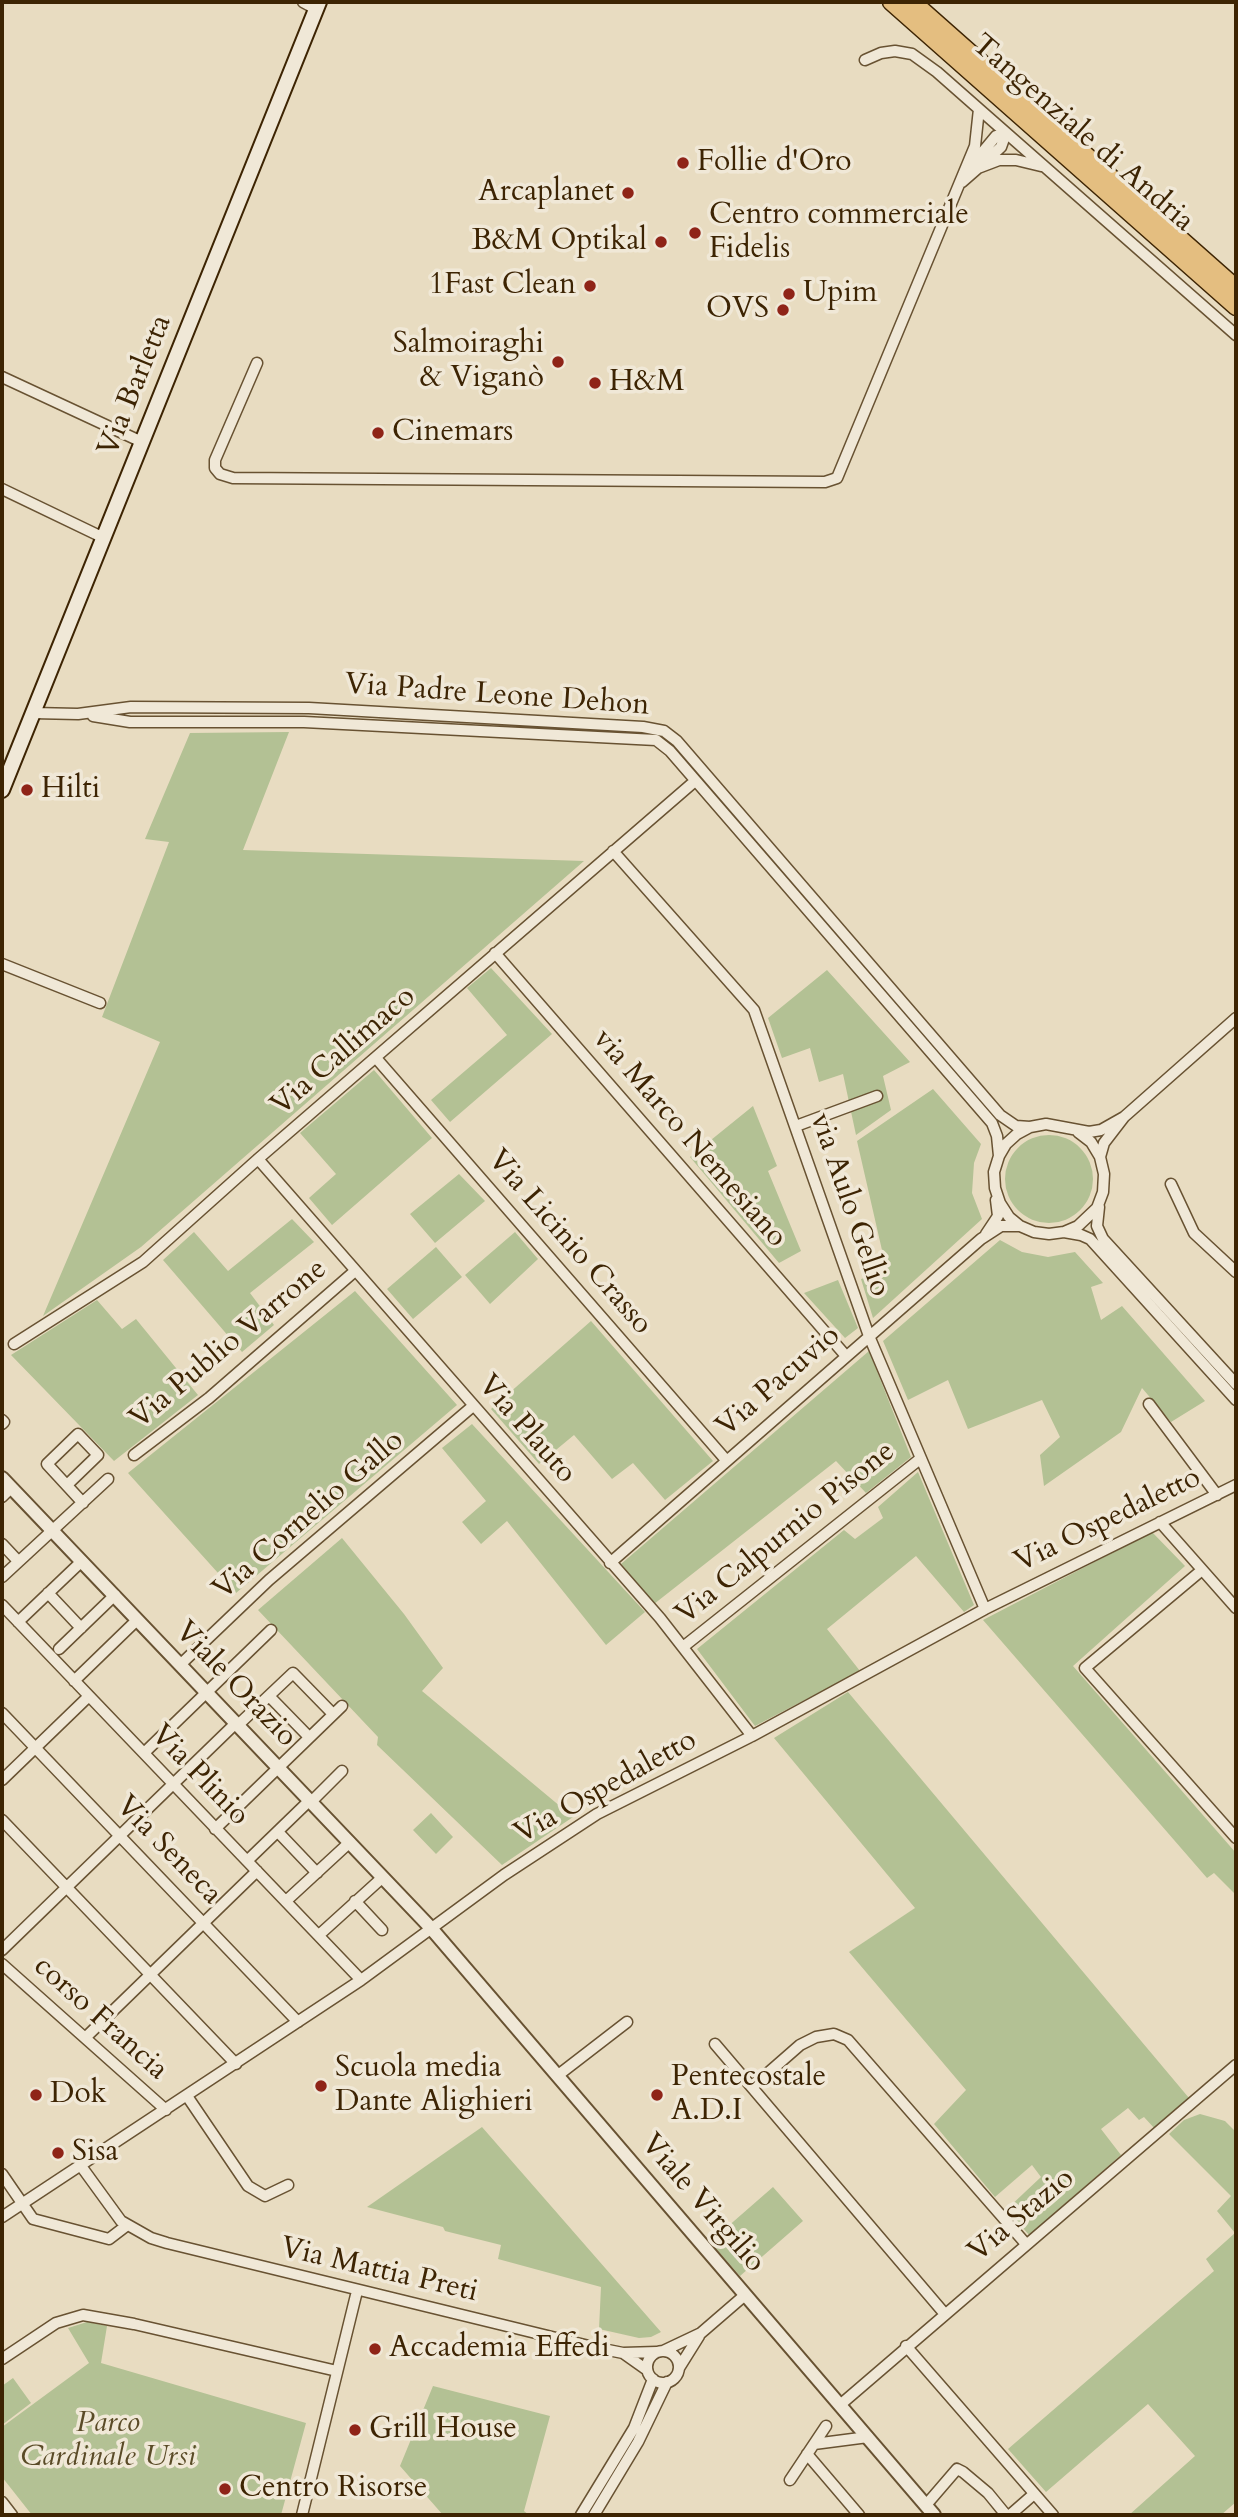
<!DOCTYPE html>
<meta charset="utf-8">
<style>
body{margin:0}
#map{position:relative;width:1238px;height:2517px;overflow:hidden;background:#e8dcc1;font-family:Cardo,serif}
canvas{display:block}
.frame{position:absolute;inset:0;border:4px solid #3d2403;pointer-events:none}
</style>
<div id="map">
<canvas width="1238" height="2517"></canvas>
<div class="frame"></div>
</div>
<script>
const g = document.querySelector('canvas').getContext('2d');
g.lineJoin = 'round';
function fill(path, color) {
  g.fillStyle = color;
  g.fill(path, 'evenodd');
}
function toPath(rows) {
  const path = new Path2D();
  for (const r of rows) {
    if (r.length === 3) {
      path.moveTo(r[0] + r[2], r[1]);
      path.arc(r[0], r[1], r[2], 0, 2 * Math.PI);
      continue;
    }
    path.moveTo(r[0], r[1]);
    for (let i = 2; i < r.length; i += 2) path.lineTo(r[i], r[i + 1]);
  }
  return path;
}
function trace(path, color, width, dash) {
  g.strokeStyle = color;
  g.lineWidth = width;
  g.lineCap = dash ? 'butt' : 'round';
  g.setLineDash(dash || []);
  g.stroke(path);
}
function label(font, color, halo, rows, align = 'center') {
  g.font = font + ' Cardo,serif';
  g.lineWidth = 7;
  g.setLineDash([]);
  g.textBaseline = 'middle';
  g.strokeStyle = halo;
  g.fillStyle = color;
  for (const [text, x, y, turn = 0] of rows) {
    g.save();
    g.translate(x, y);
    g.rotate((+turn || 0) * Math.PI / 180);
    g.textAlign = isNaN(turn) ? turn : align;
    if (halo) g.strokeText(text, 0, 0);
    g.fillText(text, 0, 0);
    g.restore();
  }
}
const green = toPath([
 [289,732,243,850,584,861,141,1247,43,1316,160,1042,102,1017,169,842,145,839,190,733],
 [491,968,552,1034,450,1122,431,1100,507,1035,467,988],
 [827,970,910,1062,883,1076,891,1110,856,1135,843,1074,819,1082,810,1048,782,1058,768,1018],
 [374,1070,432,1138,332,1225,309,1198,336,1174,300,1133],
 [933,1089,981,1144,974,1163,972,1193,982,1219,873,1318,861,1279,887,1272,857,1141],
 [753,1106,777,1166,768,1171,801,1251,779,1263,690,1157],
 [1049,1179,44],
 [459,1174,485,1201,435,1243,410,1214],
 [292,1219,314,1242,250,1293,274,1325,242,1352,163,1260,194,1232,228,1271],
 [515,1232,538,1259,490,1304,465,1275],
 [1000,1240,1022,1252,1048,1257,1075,1252,1103,1283,1091,1287,1101,1320,1122,1306,1205,1401,1171,1422,1142,1388,1121,1432,1044,1486,1040,1455,1060,1437,1042,1400,968,1429,948,1380,908,1400,883,1341],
 [436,1247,462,1277,413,1319,387,1289],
 [838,1280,858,1328,845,1338,804,1293],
 [355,1291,457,1405,236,1593,128,1473],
 [97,1300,122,1329,136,1319,198,1395,114,1461,11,1355],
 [591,1321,713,1461,665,1500,633,1463,612,1479,574,1435,539,1464,491,1409],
 [869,1351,911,1457,866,1493,836,1461,654,1604,621,1564],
 [472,1424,645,1612,606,1645,507,1521,481,1544,462,1522,486,1501,442,1448],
 [918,1472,974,1605,964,1612,916,1556,827,1629,860,1671,755,1726,697,1649,844,1530,855,1539,883,1518,878,1507],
 [1152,1532,1185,1566,1073,1666,1236,1853,1236,1895,1214,1873,1207,1878,983,1620],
 [342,1538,404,1614,443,1668,422,1691,573,1817,502,1865,377,1745,378,1737,258,1610],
 [848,1692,1189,2098,1155,2129,1144,2117,1139,2120,1128,2108,1101,2129,1121,2155,1029,2235,1007,2209,1041,2177,1032,2165,995,2197,934,2124,966,2090,849,1952,915,1908,774,1738],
 [431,1813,453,1837,436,1854,413,1830],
 [1200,2114,1225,2121,1236,2132,1236,2502,1221,2515,1129,2515,1195,2456,1148,2404,1046,2492,1008,2449,1214,2271,1206,2259,1235,2233,1217,2211,1231,2196,1169,2134,1184,2120],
 [482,2127,661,2332,651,2337,639,2338,599,2329,601,2287,498,2259,501,2245,445,2231,443,2227,367,2207],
 [773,2187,803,2221,740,2276,710,2242],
 [87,2322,107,2326,101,2363,306,2423,281,2515,32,2515,2,2477,2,2427,89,2363,68,2328],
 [13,2378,31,2403,2,2425,2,2386],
 [433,2386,550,2416,524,2511,529,2515,443,2515,400,2466]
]);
const minor = toPath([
 [303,2,316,9],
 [979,109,1236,335],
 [971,166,996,136,1006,133,1001,147,978,168],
 [962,182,978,168,999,160,1016,160,1041,166],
 [257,363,215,460,215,468,220,474,233,478,825,482,837,478,975,146,979,109,937,72,912,54,895,51,881,53,865,60],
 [2,377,142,442],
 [2,489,104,538],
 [33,713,78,714,131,707,309,708,643,727,664,731,677,741,1000,1115,1016,1126,1030,1127],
 [93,716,130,722,304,722,656,740,670,751,992,1123,997,1136,999,1156],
 [613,851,754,1010,869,1336,985,1609],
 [495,953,846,1356],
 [2,964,100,1003],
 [376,1058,726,1460],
 [796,1126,877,1096],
 [1078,1132,1091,1142,1100,1157,1104,1174,1103,1192,1097,1208,1078,1226,1064,1232,1049,1234,1034,1232,1020,1226,1009,1217,1000,1203,995,1188,994,1172,999,1156,1006,1144,1017,1134,1030,1127,1046,1124,1089,1132,1101,1130,1124,1117],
 [1100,1157,1104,1143,1124,1117,1236,1018],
 [258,1159,660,1618,752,1736],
 [1171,1184,1194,1233,1236,1272],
 [1099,1207,1097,1226,1103,1239,1236,1384],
 [1064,1232,1081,1235,1090,1239,1236,1400],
 [986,1234,998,1216,996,1200],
 [14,1344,143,1262,258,1159,695,781],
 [1149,1404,1217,1495],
 [2,1420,4,1422,2,1424],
 [134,1455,209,1398,355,1271],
 [67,1485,98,1455,78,1434,47,1464,83,1503],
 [2,1497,11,1488],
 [1160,1522,1236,1608],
 [2,1544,18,1561],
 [610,1563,981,1239,1001,1226,1020,1226],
 [1202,1570,1085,1668,1236,1838],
 [2,1577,108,1479],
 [48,1593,81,1628],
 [2,1605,361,1980],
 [18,1622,82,1561],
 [683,1647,920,1459],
 [59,1649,115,1595],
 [181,1664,269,1580,473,1406],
 [74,1681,137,1620],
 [269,1696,309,1737],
 [2,1713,298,2022],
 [238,1725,293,1673,333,1714],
 [144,1753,271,1630],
 [2,1780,89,1696],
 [311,1802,342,1771],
 [2,1820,236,2064],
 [215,1829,342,1706],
 [278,1832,317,1873],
 [247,1861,309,1801],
 [286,1901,350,1842],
 [355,1901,382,1930],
 [319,1935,383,1877],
 [2,1950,236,1723],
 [2,1964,166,2110],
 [85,2038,257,1871],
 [715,2044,944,2313],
 [557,2076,627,2022],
 [752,2087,800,2045,816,2037,834,2034,848,2040,1026,2244],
 [187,2096,248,2186,265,2196,288,2185],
 [81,2166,121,2221,151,2238,167,2243,593,2347,623,2353,657,2352],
 [2,2174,33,2219,109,2239,126,2226],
 [2,2217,361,1980,504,1875,597,1814,752,1736,985,1609,1236,1485],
 [906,2346,1053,2515],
 [663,2351,701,2333,745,2295],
 [663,2367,16],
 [623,2353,647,2370],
 [2,2359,56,2323,83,2315,134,2324,337,2371],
 [679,2368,699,2336],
 [840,2405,1236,2065],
 [814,2444,868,2437],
 [807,2454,859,2515],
 [790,2480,826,2426],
 [2,2502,12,2515],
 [926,2505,957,2469,963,2472,988,2493,1006,2515],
 [302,2515,357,2291],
 [581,2515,634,2428,653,2379],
 [594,2515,638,2442,667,2382],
 [1010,2515,1034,2494]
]);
const tertiary = toPath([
 [2,1478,430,1927,934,2515]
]);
const secondary = toPath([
 [2,790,319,2]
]);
const primary = toPath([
 [891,2,1236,307],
 [913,2,1236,288]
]);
const markers = [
 [683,163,7,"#8f2418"],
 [628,193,7,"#8f2418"],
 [695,233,7,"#8f2418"],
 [661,242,7,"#8f2418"],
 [590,286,7,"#8f2418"],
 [789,294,7,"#8f2418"],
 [783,310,7,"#8f2418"],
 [558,362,7,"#8f2418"],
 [595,383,7,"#8f2418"],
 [378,433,7,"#8f2418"],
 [27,790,7,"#8f2418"],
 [321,2086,7,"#8f2418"],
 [36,2095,7,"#8f2418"],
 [657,2095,7,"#8f2418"],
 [58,2153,7,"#8f2418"],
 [375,2349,7,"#8f2418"],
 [355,2430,7,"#8f2418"],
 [225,2489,7,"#8f2418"]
];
const streetNames = [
 ["Tangenziale di Andria",1082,134,41],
 ["Via Barletta",136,386,-68],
 ["Via Padre Leone Dehon",497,696,4],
 ["Via Callimaco",344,1052,-41],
 ["via Marco Nemesiano",689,1139,49],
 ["via Aulo Gellio",849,1205,71],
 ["Via Licinio Crasso",569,1243,49],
 ["Via Publio Varrone",229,1345,-40],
 ["Via Pacuvio",779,1382,-41],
 ["Via Plauto",526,1430,49],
 ["Via Cornelio Gallo",309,1516,-41],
 ["Via Ospedaletto",1108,1521,-26],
 ["Via Calpurnio Pisone",786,1534,-39],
 ["Viale Orazio",235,1685,46],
 ["Via Plinio",199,1776,46],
 ["Via Ospedaletto",606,1788,-29],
 ["Via Seneca",168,1851,46],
 ["corso Francia",100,2019,42],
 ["Viale Virgilio",702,2204,49],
 ["Via Stazio",1022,2216,-40],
 ["Via Mattia Preti",379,2271,13]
];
const poiNames = [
 ["Follie d'Oro",697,163],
 ["Arcaplanet",614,193,"right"],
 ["Centro commerciale",709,216],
 ["Fidelis",709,250],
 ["B&M Optikal",647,242,"right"],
 ["1Fast Clean",576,286,"right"],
 ["Upim",803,294],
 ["OVS",769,310,"right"],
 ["Salmoiraghi",544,345,"right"],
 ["& Viganò",544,379,"right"],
 ["H&M",609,383],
 ["Cinemars",392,433],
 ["Hilti",41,790],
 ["Scuola media",335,2069],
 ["Dante Alighieri",335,2103],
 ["Pentecostale",671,2078],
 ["A.D.I",671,2112],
 ["Dok",50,2095],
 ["Sisa",72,2153],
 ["Accademia Effedi",389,2349],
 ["Grill House",369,2430],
 ["Centro Risorse",239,2489]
];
const parkNames = [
 ["Parco",108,2424],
 ["Cardinale Ursi",108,2458]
];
fill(green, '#b3c194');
trace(minor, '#685232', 13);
trace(tertiary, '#685232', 16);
trace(secondary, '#3d2403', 18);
trace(primary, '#3d2403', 19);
trace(minor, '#f0e8d7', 10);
trace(tertiary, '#f0e8d7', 12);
trace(secondary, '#f0e8d7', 14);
trace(primary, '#e4be80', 16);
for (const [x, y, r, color] of markers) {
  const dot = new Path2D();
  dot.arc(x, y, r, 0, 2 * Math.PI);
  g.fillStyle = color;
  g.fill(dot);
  trace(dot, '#f0e8d7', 2.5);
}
label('30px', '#3d2403', '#f0e8d7', streetNames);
label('30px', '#3d2403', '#f0e8d7', poiNames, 'left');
label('italic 30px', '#5a4b27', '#f0e8d7', parkNames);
</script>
